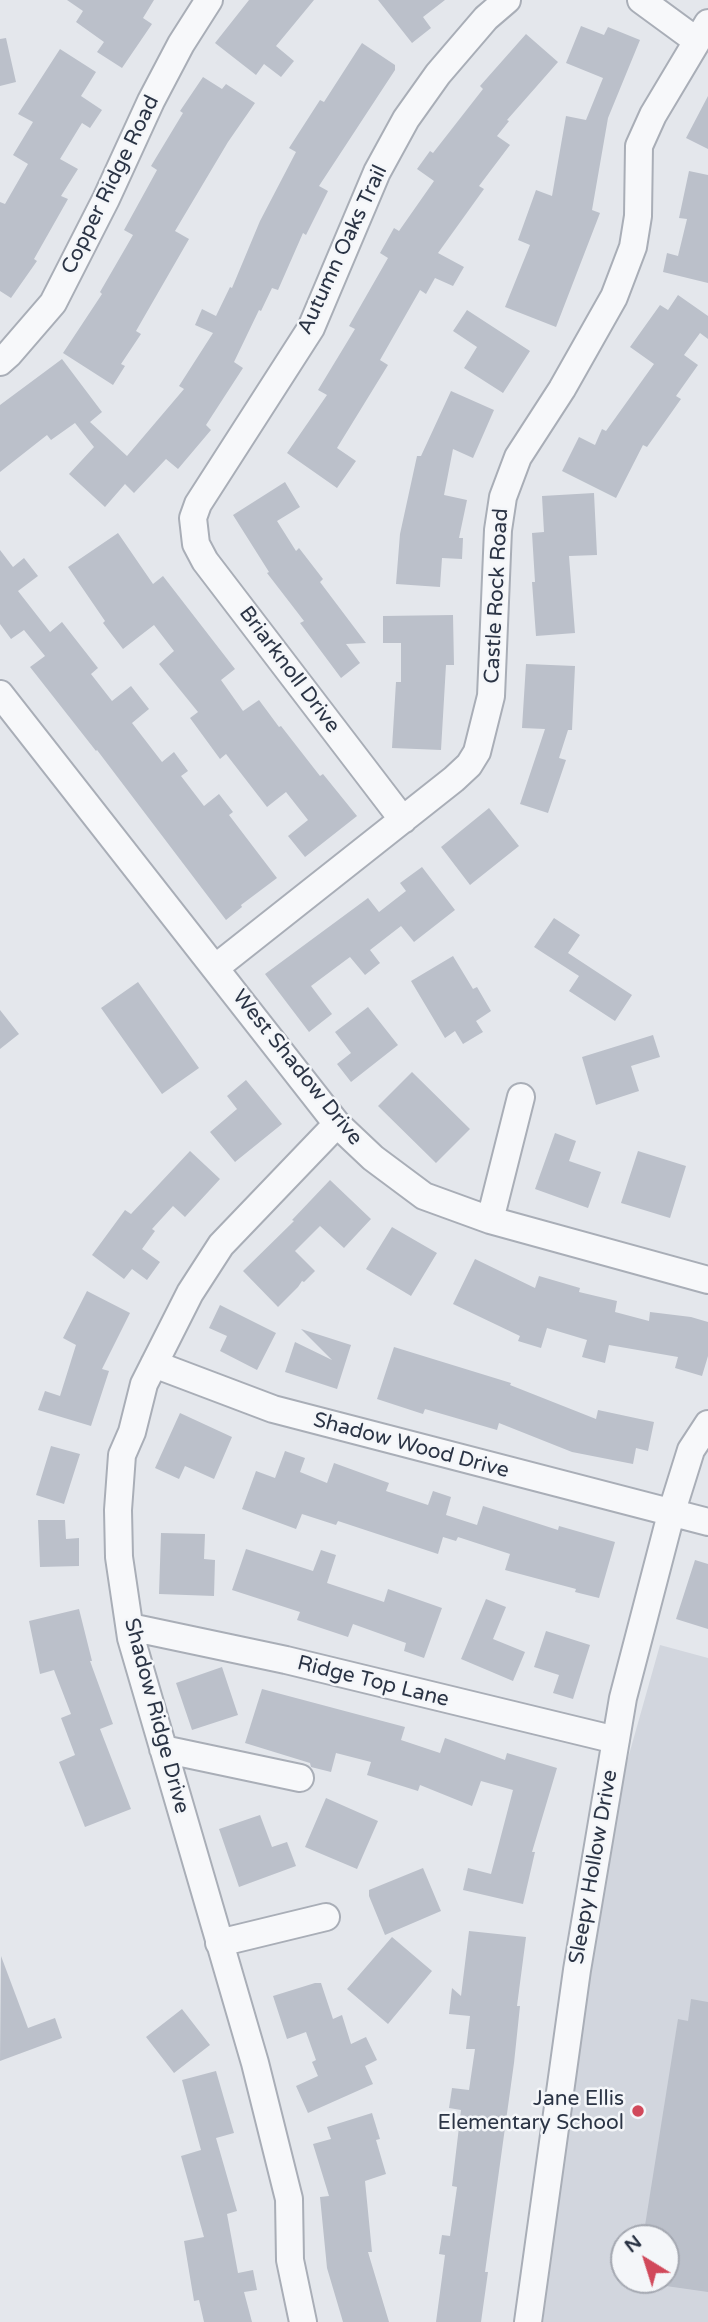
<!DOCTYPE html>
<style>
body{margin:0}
#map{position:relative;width:708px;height:2322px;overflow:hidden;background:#e4e7ec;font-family:"Varela Round",sans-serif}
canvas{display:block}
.north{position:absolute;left:610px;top:2224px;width:70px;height:70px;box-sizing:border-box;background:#f4f6f9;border:2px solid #a4a8b1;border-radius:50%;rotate:322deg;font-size:19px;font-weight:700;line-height:28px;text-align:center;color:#2b3445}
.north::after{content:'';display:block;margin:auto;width:24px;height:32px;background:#d1495b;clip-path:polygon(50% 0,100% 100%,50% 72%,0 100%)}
</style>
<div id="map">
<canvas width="708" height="2322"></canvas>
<div class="north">N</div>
</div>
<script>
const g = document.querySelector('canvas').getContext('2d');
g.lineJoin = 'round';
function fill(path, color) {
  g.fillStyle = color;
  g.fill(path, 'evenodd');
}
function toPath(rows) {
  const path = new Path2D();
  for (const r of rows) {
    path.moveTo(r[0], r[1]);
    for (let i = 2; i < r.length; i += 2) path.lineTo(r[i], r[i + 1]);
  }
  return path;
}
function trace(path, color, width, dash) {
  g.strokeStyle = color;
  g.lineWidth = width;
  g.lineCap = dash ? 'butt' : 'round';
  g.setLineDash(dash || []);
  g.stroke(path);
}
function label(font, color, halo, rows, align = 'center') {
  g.font = font + ' "Varela Round",sans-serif';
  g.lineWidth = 5;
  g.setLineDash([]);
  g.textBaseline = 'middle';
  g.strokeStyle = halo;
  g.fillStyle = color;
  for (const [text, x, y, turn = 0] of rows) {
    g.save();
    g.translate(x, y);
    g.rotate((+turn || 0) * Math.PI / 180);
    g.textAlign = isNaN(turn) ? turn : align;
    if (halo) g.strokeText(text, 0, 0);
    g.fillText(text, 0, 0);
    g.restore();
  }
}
const built = toPath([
 [660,1645,708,1658,708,2322,543,2322,584,1983,621,1783],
 [624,2238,666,2238,666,2280,624,2280]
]);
const building = toPath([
 [67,0,154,0,143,18,152,24,122,68,97,52,104,42,76,22,83,11],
 [249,0,314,0,276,46,294,61,281,77,264,64,256,75,215,43],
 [378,0,445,0,423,17,431,28,412,43],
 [581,26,604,35,608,27,640,40,608,118,592,210,600,213,556,327,505,307,530,245,518,240,536,190,552,196,566,116,586,120,603,78,566,63],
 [526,34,558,62,507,120,509,121,497,136,510,145,479,186,484,189,438,253,464,267,453,286,435,278,426,294,420,290,380,360,388,365,337,448,356,461,337,488,287,453,327,395,318,390,355,329,349,326,388,258,380,253,394,228,399,231,434,181,417,169,430,151,433,153,483,89,480,86],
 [6,38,16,82,0,86,0,39],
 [362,43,395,65,395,70,319,186,328,191,306,235,303,233,278,290,272,288,261,311,259,310,234,362,243,368,206,425,211,430,178,469,166,459,134,493,125,484,105,507,69,474,94,447,75,423,51,440,47,435,0,472,0,405,62,359,102,412,90,422,127,456,184,389,179,386,213,333,195,325,202,309,216,316,230,287,232,288,260,221,296,152,289,148,320,100,324,102],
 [60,49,96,72,81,96,102,110,90,128,82,123,60,159,78,169,61,196,68,199,34,259,37,261,11,298,0,291,0,202,5,204,28,164,13,155,33,122,18,114],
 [203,77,222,89,226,84,255,103,228,142,175,231,189,239,136,331,141,334,121,364,125,366,113,385,63,353,102,294,100,292,133,235,124,230,157,170,151,166,183,113,180,111],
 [708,96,708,149,686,138],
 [689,171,708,175,708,283,663,272,667,253,678,256,687,219,679,218],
 [678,295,708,316,708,339,700,333,684,355,698,365,676,396,681,399,647,447,643,445,616,498,562,471,579,437,595,445,602,429,606,431,654,364,630,347,660,305,668,310],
 [467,310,530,351,503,393,464,368,477,347,453,331],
 [451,391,494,410,473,458,453,449,444,495,467,500,459,538,463,538,462,559,442,558,440,587,396,584,400,534,417,456,421,456],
 [285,482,300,507,277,521,296,551,299,548,323,579,320,582,366,643,346,644,360,663,341,678,300,623,304,621,267,573,269,572,233,515],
 [594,493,597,555,569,556,575,633,536,636,532,582,535,582,532,533,544,532,542,496],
 [118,533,153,584,163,576,235,669,221,680,243,711,259,700,279,727,281,726,320,776,323,774,357,816,305,857,288,836,308,820,286,792,267,807,226,754,220,759,190,718,198,712,159,664,174,651,154,625,123,649,103,623,105,621,68,567],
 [0,550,13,567,24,558,38,576,18,591,50,632,62,622,98,668,91,674,112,701,131,686,149,709,132,723,162,762,174,752,188,771,181,776,204,806,219,794,233,812,229,815,277,878,241,905,242,907,226,920,97,750,96,751,30,667,45,656,24,630,11,639,0,624],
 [453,615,454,665,446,665,441,750,392,748,396,682,401,682,401,643,383,643,383,616],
 [526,664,575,666,572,730,568,730,559,758,566,760,548,813,520,804,545,729,522,728],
 [489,808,519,846,470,885,441,847],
 [422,867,455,910,414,942,401,926,370,950,380,963,365,975,350,957,311,986,332,1014,309,1032,265,974,368,898,379,912,406,891,400,883],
 [554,918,580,935,568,953,632,995,615,1021,569,991,579,976,534,947],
 [453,956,473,989,477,987,491,1011,476,1021,483,1032,463,1044,455,1031,445,1038,411,981],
 [138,982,199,1068,162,1094,101,1008],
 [368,1007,398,1045,351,1082,337,1064,351,1053,335,1032],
 [0,1010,19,1034,0,1049],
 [653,1035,660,1057,631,1066,639,1091,596,1105,582,1057],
 [412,1072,470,1129,436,1163,378,1106],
 [246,1080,282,1124,235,1162,210,1132,237,1109,227,1096],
 [555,1133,576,1141,569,1161,601,1172,588,1208,535,1189],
 [190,1151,220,1179,185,1217,173,1206,152,1229,155,1231,142,1249,160,1262,147,1280,132,1269,124,1279,92,1255,125,1210,131,1214],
 [638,1151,686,1166,670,1218,621,1203],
 [330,1180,371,1219,344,1248,320,1226,295,1251,315,1271,304,1282,302,1281,298,1287,278,1307,243,1271,294,1221,292,1220],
 [392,1227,437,1253,411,1296,366,1269],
 [475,1259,535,1288,539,1276,580,1288,579,1292,617,1301,615,1312,649,1321,650,1312,691,1317,708,1322,708,1356,702,1376,675,1368,678,1357,609,1345,605,1363,582,1357,587,1340,547,1328,541,1348,518,1341,520,1336,453,1304],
 [87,1291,130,1313,102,1369,109,1371,91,1426,38,1410,45,1391,60,1396,76,1345,63,1338],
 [220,1305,276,1333,257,1370,220,1351,227,1336,209,1328],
 [301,1329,351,1345,337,1389,285,1372,295,1342,332,1360],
 [394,1347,511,1383,510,1385,596,1419,598,1410,654,1422,648,1451,636,1448,633,1464,572,1452,499,1423,497,1430,425,1409,423,1414,377,1399],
 [180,1413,232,1437,214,1479,185,1466,179,1479,155,1468],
 [51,1446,80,1454,64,1504,36,1495],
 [285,1451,305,1458,300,1472,327,1483,334,1463,389,1483,386,1491,428,1505,433,1491,451,1497,446,1515,477,1525,483,1506,558,1530,559,1526,615,1542,599,1598,575,1592,576,1589,505,1570,510,1554,458,1537,456,1541,443,1537,438,1554,338,1521,336,1525,302,1514,296,1529,242,1509,256,1471,275,1478],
 [38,1520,65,1520,66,1539,79,1538,79,1566,40,1567],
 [161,1533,205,1534,204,1559,215,1560,214,1596,159,1594],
 [246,1549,313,1571,321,1550,336,1555,327,1583,384,1602,388,1589,442,1608,424,1658,404,1651,406,1643,353,1624,348,1637,297,1620,300,1612,232,1590],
 [695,1560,708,1564,708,1629,676,1619],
 [486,1599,506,1607,493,1639,525,1652,513,1681,461,1659],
 [79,1609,92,1661,90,1661,113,1724,100,1729,131,1809,85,1827,59,1762,75,1755,61,1718,71,1714,54,1670,40,1674,29,1621],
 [546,1631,590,1645,573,1699,553,1693,559,1675,534,1667],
 [222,1667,238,1715,192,1730,176,1683],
 [262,1689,405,1727,401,1740,440,1753,445,1738,505,1760,507,1753,557,1768,532,1852,535,1852,523,1904,463,1890,468,1868,491,1874,513,1790,481,1781,472,1806,420,1785,418,1791,367,1775,371,1762,336,1753,331,1772,311,1767,310,1763,245,1743],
 [326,1798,378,1821,357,1869,305,1847],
 [260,1815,272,1847,287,1842,296,1866,239,1887,219,1829],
 [423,1868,441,1911,385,1935,369,1896,369,1890],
 [469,1931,526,1937,517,2006,520,2006,514,2063,485,2272,488,2272,481,2322,436,2322,445,2255,439,2254,442,2235,450,2236,457,2187,452,2186,461,2110,449,2108,452,2088,469,2090,475,2049,466,2049,470,2016,449,2014,452,1988,461,1996],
 [392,1937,432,1971,388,2024,347,1989],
 [1,1956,28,2028,55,2018,62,2038,0,2061],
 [315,1983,321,1983,333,2019,342,2015,351,2044,366,2037,377,2060,365,2066,373,2084,308,2113,296,2086,318,2076,312,2062,316,2060,306,2032,287,2039,273,1996],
 [691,1999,708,2002,708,2292,666,2286,668,2247,666,2247,666,2238,643,2238,678,2019,688,2021],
 [182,2009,210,2045,174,2073,146,2037],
 [216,2071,234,2133,216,2138,237,2211,227,2214,238,2273,253,2270,257,2290,244,2292,252,2322,204,2322,199,2300,194,2301,184,2241,204,2237,181,2156,201,2150,182,2080],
 [372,2113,380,2139,376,2140,386,2174,365,2181,372,2252,368,2252,389,2322,343,2322,327,2268,320,2197,329,2196,313,2144,331,2139,327,2127]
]);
const minor = toPath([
 [641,0,697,41],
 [0,362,9,354,53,303,106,199,151,101,181,44,209,0],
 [0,694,337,1124,373,1158,424,1196,490,1220,708,1280],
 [403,820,205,561,196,544,193,518,198,504,311,328,377,172,406,119,438,74,486,18,507,0],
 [215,968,454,779,469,765,477,752,491,696,498,530,503,497,518,457,562,389,614,297,633,247,638,216,639,146,653,115,708,23],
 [490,1220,521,1097],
 [154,1364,273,1409,708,1522],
 [130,1627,286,1660,616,1740],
 [163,1749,300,1778],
 [219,1943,326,1917],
 [303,2322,290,2260,289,2199,255,2063,131,1638,119,1557,118,1510,122,1455,132,1432,144,1384,190,1293,221,1245,337,1124],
 [528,2322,577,1970,623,1698,671,1514,691,1450,708,1424]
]);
const markers = [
 [638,2111,7,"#d1495b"]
];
const streetNames = [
 ["Copper Ridge Road",111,185,-64],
 ["Autumn Oaks Trail",343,250,-65],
 ["Castle Rock Road",497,596,-87],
 ["Briarknoll Drive",289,670,53],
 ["West Shadow Drive",297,1068,51],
 ["Shadow Wood Drive",411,1446,15],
 ["Ridge Top Lane",373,1682,14],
 ["Shadow Ridge Drive",156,1716,75],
 ["Sleepy Hollow Drive",594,1867,-80]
];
const poiNames = [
 ["Jane Ellis",624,2099],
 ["Elementary School",624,2123]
];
fill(built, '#d2d6de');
fill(building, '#bbc0ca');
trace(minor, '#a9aeb7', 30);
trace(minor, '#f7f8fa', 26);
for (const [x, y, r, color] of markers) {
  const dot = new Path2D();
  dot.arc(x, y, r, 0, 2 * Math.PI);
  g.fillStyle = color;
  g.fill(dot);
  trace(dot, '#f4f6f9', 2.5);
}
label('21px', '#2b3445', '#f4f6f9', streetNames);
label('21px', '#2b3445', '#f4f6f9', poiNames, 'right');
</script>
